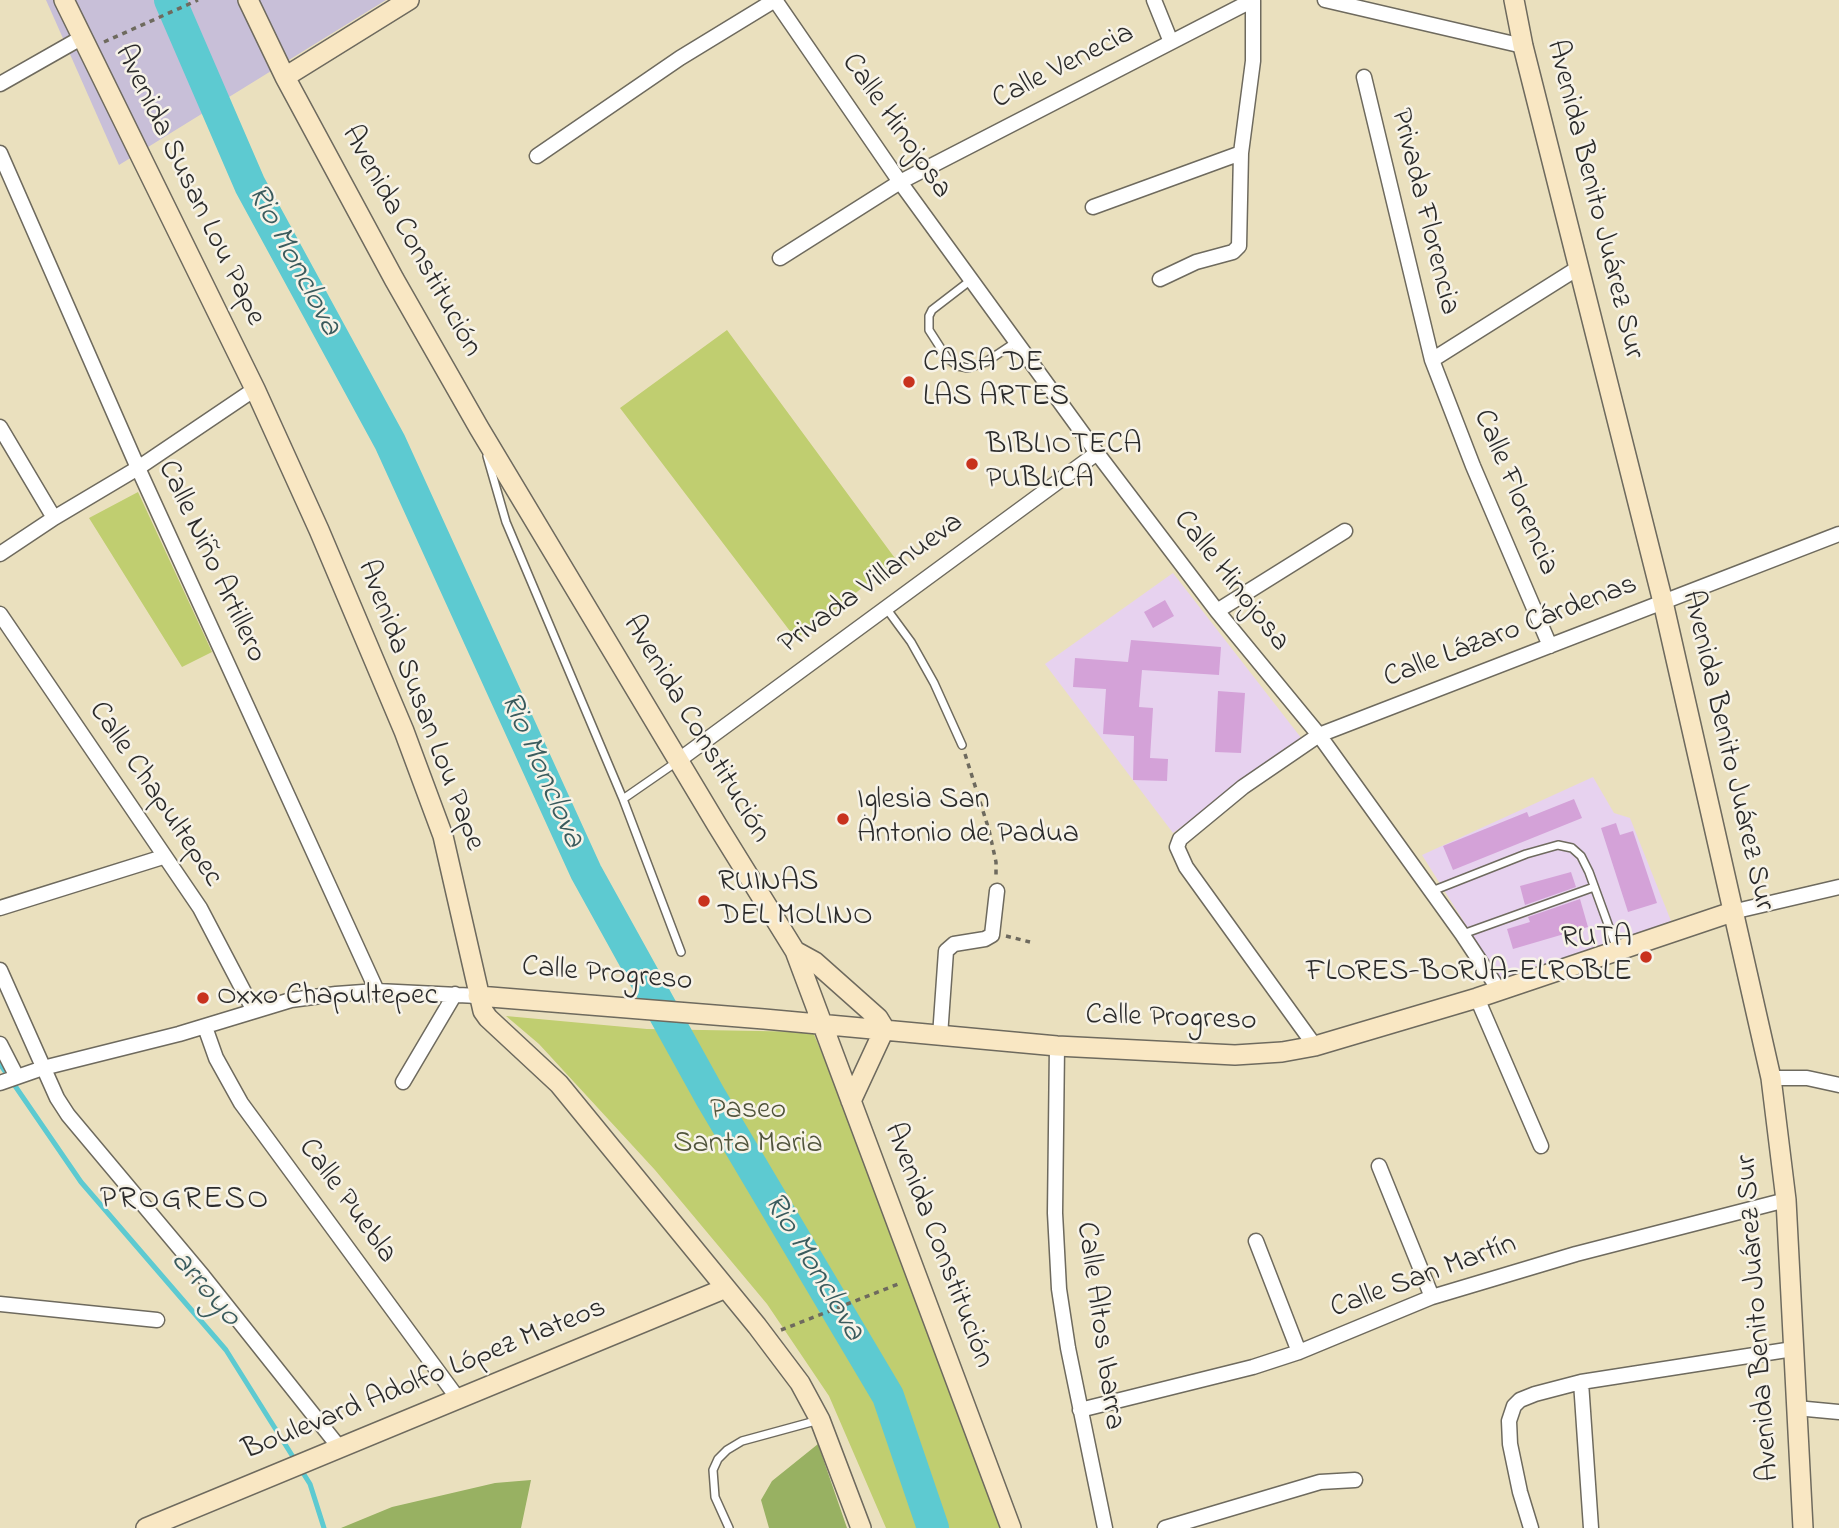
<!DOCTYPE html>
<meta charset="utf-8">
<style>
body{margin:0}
canvas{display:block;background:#eae0be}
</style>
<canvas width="1839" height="1528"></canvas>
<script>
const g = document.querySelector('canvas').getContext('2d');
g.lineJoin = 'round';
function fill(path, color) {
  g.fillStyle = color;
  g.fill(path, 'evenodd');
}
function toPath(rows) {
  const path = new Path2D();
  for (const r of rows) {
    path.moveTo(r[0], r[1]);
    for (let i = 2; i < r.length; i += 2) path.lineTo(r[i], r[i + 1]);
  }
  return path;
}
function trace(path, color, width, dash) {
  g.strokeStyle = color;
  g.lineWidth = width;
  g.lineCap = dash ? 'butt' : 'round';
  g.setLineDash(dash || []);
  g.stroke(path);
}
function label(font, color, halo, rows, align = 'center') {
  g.font = font + ' "Indie Flower",sans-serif';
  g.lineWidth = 5;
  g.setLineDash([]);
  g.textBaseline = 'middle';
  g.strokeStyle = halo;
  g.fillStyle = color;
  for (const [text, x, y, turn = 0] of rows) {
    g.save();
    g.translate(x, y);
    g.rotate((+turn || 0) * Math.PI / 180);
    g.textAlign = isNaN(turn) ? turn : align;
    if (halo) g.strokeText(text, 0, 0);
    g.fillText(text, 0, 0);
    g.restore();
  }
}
const built = toPath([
 [1173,573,1302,739,1173,833,1045,664],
 [1593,777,1614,813,1630,818,1671,921,1501,981,1422,855]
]);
const industrial = toPath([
 [46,0,386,0,119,165]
]);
const green = toPath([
 [727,330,897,561,796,639,620,408],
 [138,492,212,652,182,667,89,518],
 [506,1016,647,1029,813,1032,864,1153,1004,1528,886,1528,829,1396,767,1304,655,1170,539,1044]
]);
const forest = toPath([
 [818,1444,847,1528,769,1528,761,1500,772,1481],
 [531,1480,521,1528,341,1528,392,1507,495,1483]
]);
const stream = toPath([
 [0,1064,81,1182,226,1350,310,1484,324,1528]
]);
const river = toPath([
 [170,0,250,185,390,442,586,872,710,1096,888,1396,933,1528]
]);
const building = toPath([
 [1165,600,1174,616,1153,628,1144,612],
 [1131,640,1221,647,1219,675,1142,670,1139,707,1153,708,1150,758,1168,759,1167,781,1133,780,1134,736,1103,734,1106,689,1073,687,1075,658,1128,662],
 [1218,691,1245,693,1241,753,1215,752],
 [1574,799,1582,818,1453,870,1443,846,1527,812,1529,817],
 [1616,823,1620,835,1633,831,1657,903,1628,912,1601,828],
 [1571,872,1576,887,1525,905,1520,886],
 [1580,899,1588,927,1513,949,1507,929,1530,922,1528,917]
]);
const path = toPath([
 [104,42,198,0],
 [965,754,989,830,996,862,996,878],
 [1006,936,1030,942],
 [781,1330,901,1283]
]);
const lane = toPath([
 [971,280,932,310,929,316,929,330,947,358,958,366,968,368,986,362,1016,342],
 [487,456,506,522,623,799],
 [886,608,911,642,934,683,962,745],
 [678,761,623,799,681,952],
 [1432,891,1526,854,1558,845,1572,848,1581,856,1589,872,1617,949],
 [1463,934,1594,887],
 [729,1528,715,1497,713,1470,718,1459,727,1450,742,1441,819,1420]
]);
const street = toPath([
 [775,0,900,182,1097,453,1217,611,1319,735,1462,934,1499,990],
 [1154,0,1171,42],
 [1325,0,1523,46],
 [1364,77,1432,360,1473,466,1550,646],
 [0,84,81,38],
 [0,153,138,468,377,991],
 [537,156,680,58,775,0],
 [1093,207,1241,153],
 [780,258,900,182,1253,0],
 [1160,279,1196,262,1233,252,1239,246,1241,153,1253,61,1253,0],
 [1432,360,1578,268],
 [0,427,54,518],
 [0,554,54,518,138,468,255,389],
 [1217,611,1345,531],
 [0,614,200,908,254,1011],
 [679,760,1097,453],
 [0,908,163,857],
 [1732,912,1839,887],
 [0,970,57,1098,68,1115,203,1276,339,1447],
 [1477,998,1541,1146],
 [205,1027,216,1058,241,1103,459,1400],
 [940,1036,946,951,954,944,985,939,992,935,997,891],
 [0,1044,17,1077],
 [1057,1046,1055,1213,1059,1289,1068,1348,1105,1528],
 [1315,1046,1186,867,1177,847,1180,839,1243,787,1319,735,1839,534],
 [1771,1078,1807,1078,1839,1085],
 [403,1082,455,994],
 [0,1083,43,1068,179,1034,291,1000,336,994,377,991,478,996],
 [1379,1166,1432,1297],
 [1256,1241,1299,1352],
 [0,1304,157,1320],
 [1581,1382,1591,1528],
 [1796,1408,1839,1412],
 [1080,1410,1253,1367,1299,1352,1432,1297,1576,1254,1786,1200],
 [1165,1528,1320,1482,1355,1480],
 [1531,1528,1520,1492,1510,1444,1509,1421,1514,1406,1520,1400,1535,1394,1581,1382,1793,1349]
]);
const secondary = toPath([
 [64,0,255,389,319,530,404,731,443,836,483,1011,488,1018,559,1084,757,1326,800,1383,820,1420,861,1528],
 [248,0,285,77,394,279,479,428,717,825,795,951,1011,1528],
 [1514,0,1523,46,1663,602,1771,1078,1786,1200,1803,1528],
 [285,77,409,0],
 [795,951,815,962,878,1018,886,1031],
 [478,996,764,1019,1057,1046,1235,1055,1282,1052,1315,1046,1477,998,1732,912],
 [851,1101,884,1030],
 [146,1528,726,1288]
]);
const markers = [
 [909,382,7,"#c8321e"],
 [972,464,7,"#c8321e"],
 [843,819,7,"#c8321e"],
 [704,901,7,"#c8321e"],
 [1646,957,7,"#c8321e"],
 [203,998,7,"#c8321e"]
];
const streetNames = [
 ["Calle Venecia",1064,68,-27],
 ["Calle Hinojosa",895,127,55],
 ["Avenida Susan Lou Pape",188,186,64],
 ["Avenida Benito Juárez Sur",1593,200,76],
 ["Privada Florencia",1423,212,76],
 ["Avenida Constitución",410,242,61],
 ["Calle Florencia",1514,493,67],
 ["Calle Niño Artillero",210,562,65],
 ["Calle Hinojosa",1230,582,52],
 ["Privada Villanueva",872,585,-36],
 ["Calle Lázaro Cárdenas",1511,633,-21],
 ["Avenida Susan Lou Pape",419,706,69],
 ["Avenida Constitución",695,730,59],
 ["Avenida Benito Juárez Sur",1726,751,77],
 ["Calle Chapultepec",154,795,56],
 ["Calle Progreso",607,976,5],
 ["Calle Progreso",1171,1020,2],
 ["Calle Puebla",346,1202,54],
 ["Avenida Constitución",937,1246,69],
 ["Calle San Martín",1424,1278,-20],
 ["Avenida Benito Juárez Sur",1760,1318,-94],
 ["Calle Altos Ibarra",1098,1326,82],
 ["Boulevard Adolfo López Mateos",425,1381,-22]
];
const poiNames = [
 ["CASA DE",923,365],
 ["LAS ARTES",923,399],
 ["BIBLIOTECA",986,447],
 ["PUBLICA",986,481],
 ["Iglesia San",857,802],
 ["Antonio de Padua",857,836],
 ["RUINAS",718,884],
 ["DEL MOLINO",718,918],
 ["RUTA",1632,940,"right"],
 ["FLORES-BORJA-ELROBLE",1632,974,"right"],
 ["Oxxo Chapultepec",217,998]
];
const parkNames = [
 ["Paseo",748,1112],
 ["Santa Maria",748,1146]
];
const waterNames = [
 ["Rio Monclova",292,261,62],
 ["Rio Monclova",540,771,66],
 ["Rio Monclova",812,1268,59],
 ["arroyo",204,1290,49]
];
const neighbourhoodNames = [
 ["PROGRESO",185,1202]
];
fill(built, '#e7d2ef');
fill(industrial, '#c8bfd8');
fill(green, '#c0ce70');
fill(forest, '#98b162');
trace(stream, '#5dcad1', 5);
trace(river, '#5dcad1', 32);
fill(building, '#d4a2d8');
trace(lane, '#6e6a5e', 10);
trace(street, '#6e6a5e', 17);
trace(secondary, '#6e6a5e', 22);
trace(path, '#6e6a5e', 3.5, [5, 5]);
trace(lane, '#fff', 7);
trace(street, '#fff', 14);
trace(secondary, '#f9e7c3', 19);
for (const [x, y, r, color] of markers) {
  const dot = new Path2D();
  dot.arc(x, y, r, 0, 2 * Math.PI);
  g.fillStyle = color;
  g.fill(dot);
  trace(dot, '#f7f3e8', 2.5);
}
label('30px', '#2b2b2b', '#f7f3e8', streetNames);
label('30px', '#2b2b2b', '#f7f3e8', poiNames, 'left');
label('30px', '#50543c', '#f7f3e8', parkNames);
label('italic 32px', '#3a5b5d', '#f7f3e8', waterNames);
g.letterSpacing = '2px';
label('32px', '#2b2b2b', '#f7f3e8', neighbourhoodNames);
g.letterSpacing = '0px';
</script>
